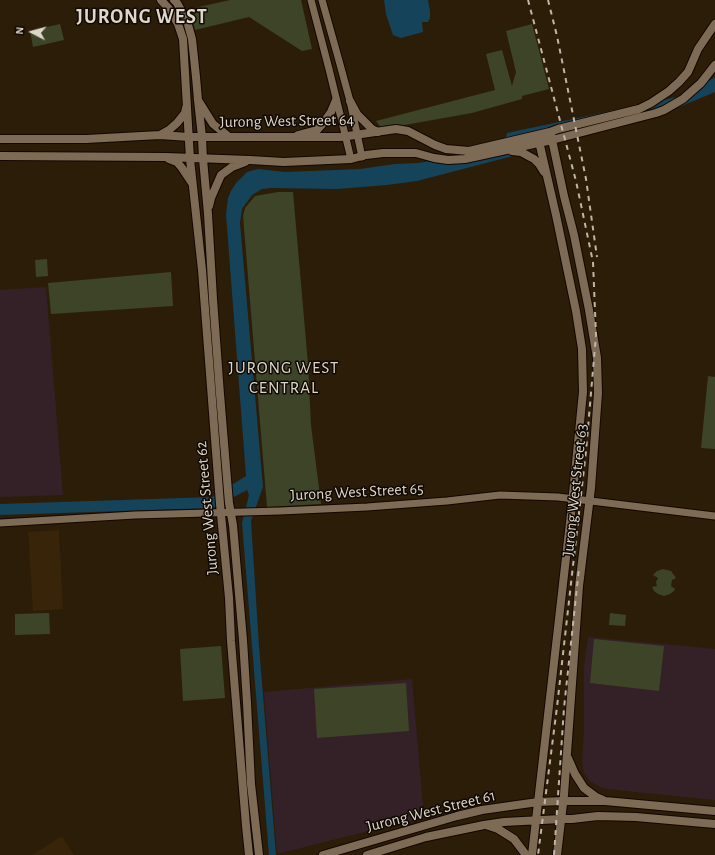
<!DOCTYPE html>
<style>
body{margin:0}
#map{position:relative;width:715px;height:855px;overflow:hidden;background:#2c1d08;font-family:"Alegreya Sans",sans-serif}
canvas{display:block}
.north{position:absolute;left:12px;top:12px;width:40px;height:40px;-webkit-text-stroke:3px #0f0903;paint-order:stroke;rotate:276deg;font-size:11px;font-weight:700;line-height:16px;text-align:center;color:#dfd5c8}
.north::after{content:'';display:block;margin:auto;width:14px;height:18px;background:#dfd5c8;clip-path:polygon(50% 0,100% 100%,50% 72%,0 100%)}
</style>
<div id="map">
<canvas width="715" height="855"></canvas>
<div class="north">N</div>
</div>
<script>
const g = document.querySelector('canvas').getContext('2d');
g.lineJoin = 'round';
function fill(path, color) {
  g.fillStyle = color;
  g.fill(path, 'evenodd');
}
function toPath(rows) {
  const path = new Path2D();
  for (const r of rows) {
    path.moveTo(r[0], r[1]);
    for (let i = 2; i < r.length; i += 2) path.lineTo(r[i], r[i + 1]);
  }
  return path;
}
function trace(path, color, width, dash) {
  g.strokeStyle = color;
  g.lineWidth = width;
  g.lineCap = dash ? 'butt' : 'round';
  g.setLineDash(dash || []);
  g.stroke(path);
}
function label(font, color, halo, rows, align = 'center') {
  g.font = font + ' "Alegreya Sans",sans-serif';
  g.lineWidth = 3;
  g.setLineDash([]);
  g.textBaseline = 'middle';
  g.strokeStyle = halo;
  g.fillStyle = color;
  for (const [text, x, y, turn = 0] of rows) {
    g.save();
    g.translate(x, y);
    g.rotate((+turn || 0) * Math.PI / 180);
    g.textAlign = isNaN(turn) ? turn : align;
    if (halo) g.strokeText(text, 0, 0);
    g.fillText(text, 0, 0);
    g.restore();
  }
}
const built = toPath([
 [59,530,63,609,33,611,28,532],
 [62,836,74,855,32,855]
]);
const education = toPath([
 [46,287,63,495,0,497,0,290],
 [588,637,715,649,715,800,607,789,601,787,591,782,584,773,582,761,584,731,584,667],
 [412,679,424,817,277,854,264,692]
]);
const green = toPath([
 [230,0,301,0,312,49,302,51,249,17,195,30,190,9],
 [60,24,64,40,33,47,30,31],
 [532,24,549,89,522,96,522,99,472,113,382,129,376,121,495,90,486,54,502,50,512,86,516,72,506,31],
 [278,192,293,192,308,364,311,425,321,504,267,507,243,216,245,208,255,196],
 [47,259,48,276,36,277,35,260],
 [171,272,173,306,51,314,48,283],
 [708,376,715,377,715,449,701,448],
 [663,569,671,571,676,578,672,580,671,586,675,589,674,591,670,594,664,596,658,594,654,591,652,587,657,586,656,582,658,578,653,575,657,571],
 [49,613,50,634,15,635,15,614],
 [610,613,626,615,625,626,609,625],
 [594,639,664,646,659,691,590,683],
 [221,646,225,698,183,701,180,649],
 [406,683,409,731,317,738,314,689]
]);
const water = toPath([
 [384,0,428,0,430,11,430,18,428,22,422,22,423,32,401,38,393,35,386,14],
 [715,77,715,92,708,95,679,107,653,113,587,132,509,157,417,181,387,185,337,189,271,188,262,189,252,195,242,209,240,223,263,487,251,521,259,646,276,855,269,855,242,523,249,495,247,490,213,508,0,515,0,504,212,497,246,476,226,214,228,198,231,191,236,183,247,172,258,169,285,172,360,169,395,164,418,163,437,160,505,141,507,133,677,97,697,88]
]);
const minor = toPath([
 [311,0,329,69,351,159],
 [322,0,338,57,350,101,362,157],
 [0,523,135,515,280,511,367,507,447,501,500,495,558,497,715,516]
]);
const tertiary = toPath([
 [161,0,170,10,178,24,183,39,190,159,202,270,220,504,222,525,229,598,231,641,246,826,249,855],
 [174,0,177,3,187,21,192,39,196,77,198,100,202,137,203,159,208,214,213,299,220,394,229,503,233,525,243,640,247,703,251,784,259,855],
 [198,100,213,124,228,136],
 [350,101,357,114,372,129,378,132],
 [160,135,169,130,177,123,185,113,186,108],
 [298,135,317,130,324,122,331,112,336,100],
 [551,135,564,196,574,235,589,310,597,358,598,393,591,488,579,586,564,795,557,855],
 [0,139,86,139,160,135,189,137,341,137,396,129,408,131,435,145,446,149,469,151,550,132,558,129,639,109,651,103,669,91,679,82,688,72,698,49,715,24],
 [512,151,521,152,534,159,539,164,544,172],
 [0,156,166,157,250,160,284,162,351,159,366,155,383,153,416,153,434,158,448,160,465,159,552,140,656,113,664,110,683,99,701,83,715,65],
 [169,159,177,162,182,168,192,183],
 [209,206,211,198,221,175,232,167,245,162],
 [568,758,575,774,584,788,596,797,603,800],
 [486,825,498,829,514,839,526,855],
 [323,855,457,816,482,810,538,802,563,801,605,801,715,811],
 [367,855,426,837,484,825,504,822,561,819,572,819,598,816,636,817,715,824],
 [532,855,571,514,583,392,582,349,576,311,556,215,538,137]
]);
const rail = toPath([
 [528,0,576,181,593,262,596,335,586,451,557,707,538,855],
 [548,0,557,36,586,179,597,257],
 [554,855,564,708,579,568]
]);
const streetNames = [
 ["Jurong West Street 64",287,121,-1],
 ["Jurong West Street 63",575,490,-84],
 ["Jurong West Street 65",357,492,-3],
 ["Jurong West Street 62",207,508,-95],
 ["Jurong West Street 61",431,811,-14]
];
const neighbourhoodNames = [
 ["JURONG WEST",284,368],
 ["CENTRAL",284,388]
];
const districtNames = [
 ["JURONG WEST",142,17]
];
fill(built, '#382408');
fill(education, '#342128');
fill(green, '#3d4428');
fill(water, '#15435a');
trace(minor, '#140600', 9);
trace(tertiary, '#140600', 10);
trace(minor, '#7e6b55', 7);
trace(tertiary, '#7e6b55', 8);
trace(rail, '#c0b5a7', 2, [5, 5]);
label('16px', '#dfd5c8', '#0f0903', streetNames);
g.letterSpacing = '1px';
label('17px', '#dfd5c8', '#0f0903', neighbourhoodNames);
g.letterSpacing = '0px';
g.letterSpacing = '1px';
label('bold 20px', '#dfd5c8', '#0f0903', districtNames);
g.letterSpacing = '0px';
</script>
